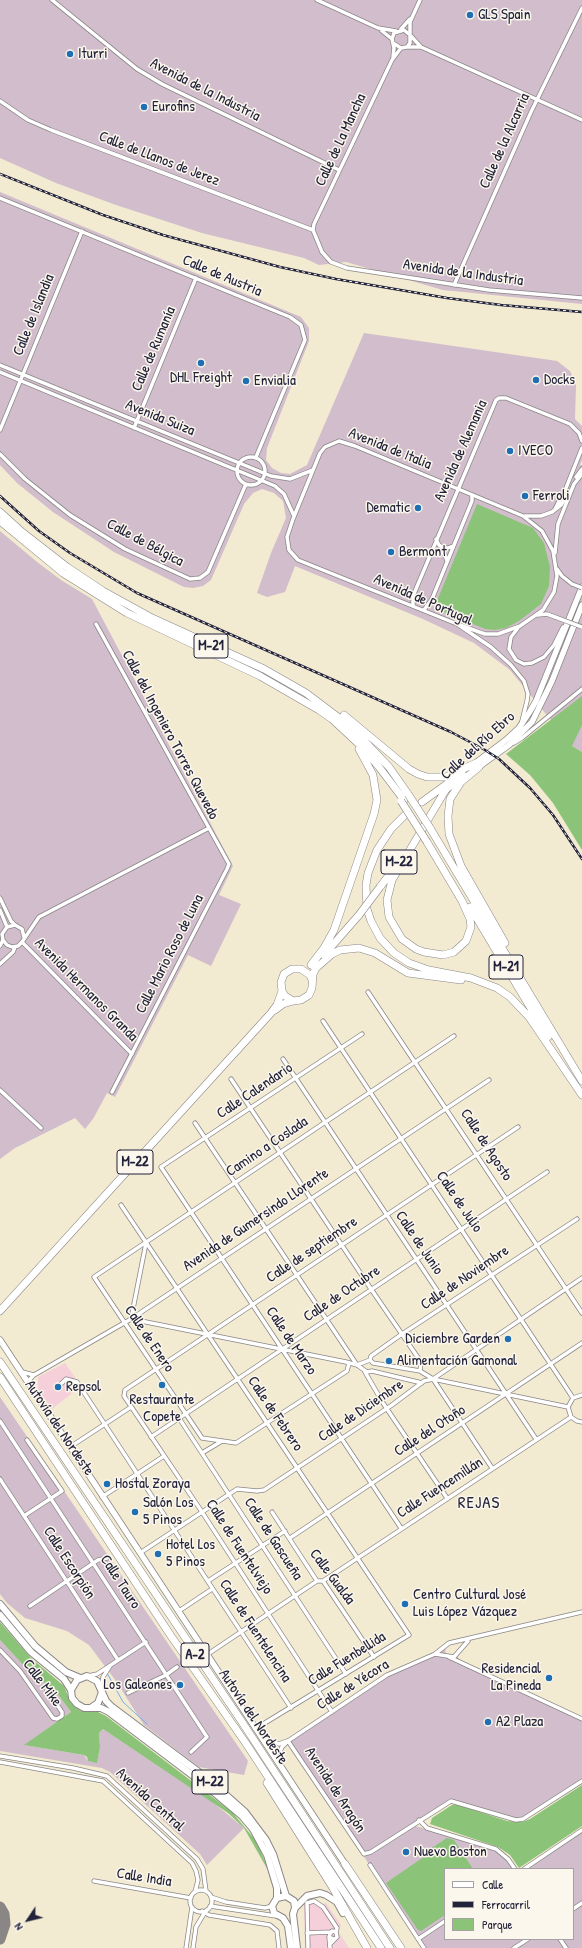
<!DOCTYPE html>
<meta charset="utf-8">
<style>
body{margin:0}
#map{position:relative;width:582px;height:1948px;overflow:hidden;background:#f2ead1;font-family:"Patrick Hand",sans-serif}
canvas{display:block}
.legend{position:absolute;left:444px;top:1868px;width:130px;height:72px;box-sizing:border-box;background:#fbf7ec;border:1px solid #a4a2a5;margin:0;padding:5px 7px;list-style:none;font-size:12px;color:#22223b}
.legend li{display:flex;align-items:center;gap:8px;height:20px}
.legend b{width:20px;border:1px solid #a4a2a5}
.north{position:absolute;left:8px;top:1900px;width:40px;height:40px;-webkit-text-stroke:3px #fbf7ec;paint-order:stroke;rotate:235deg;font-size:11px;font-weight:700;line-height:16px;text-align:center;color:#22223b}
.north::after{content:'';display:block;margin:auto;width:14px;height:18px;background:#22223b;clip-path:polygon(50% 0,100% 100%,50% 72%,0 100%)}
</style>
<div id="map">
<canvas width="582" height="1948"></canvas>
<ul class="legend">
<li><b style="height:5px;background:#fff"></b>Calle</li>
<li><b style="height:5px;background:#22223b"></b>Ferrocarril</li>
<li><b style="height:11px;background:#8bc478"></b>Parque</li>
</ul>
<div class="north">N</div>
</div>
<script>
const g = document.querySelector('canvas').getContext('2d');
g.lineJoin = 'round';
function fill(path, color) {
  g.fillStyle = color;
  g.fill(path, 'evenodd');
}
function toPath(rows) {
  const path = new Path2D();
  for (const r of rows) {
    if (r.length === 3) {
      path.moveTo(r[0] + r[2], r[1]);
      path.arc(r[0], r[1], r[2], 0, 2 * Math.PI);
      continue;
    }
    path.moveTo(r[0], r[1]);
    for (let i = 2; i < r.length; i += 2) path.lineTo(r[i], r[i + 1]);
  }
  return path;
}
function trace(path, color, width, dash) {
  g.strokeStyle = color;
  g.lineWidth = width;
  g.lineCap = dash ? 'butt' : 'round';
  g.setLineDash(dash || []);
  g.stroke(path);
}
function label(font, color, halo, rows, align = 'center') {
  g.font = font + ' "Patrick Hand",sans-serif';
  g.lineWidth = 3;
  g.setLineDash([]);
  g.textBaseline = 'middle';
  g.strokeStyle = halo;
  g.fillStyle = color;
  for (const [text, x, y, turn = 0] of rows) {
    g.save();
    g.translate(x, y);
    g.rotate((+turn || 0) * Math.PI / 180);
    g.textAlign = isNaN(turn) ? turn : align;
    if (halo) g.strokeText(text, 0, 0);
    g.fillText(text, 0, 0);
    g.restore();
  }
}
const built = toPath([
 [65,1363,81,1386,52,1409,38,1389,38,1377],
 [308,1900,314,1900,323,1904,326,1903,341,1925,338,1931,349,1948,305,1948,304,1902]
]);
const industrial = toPath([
 [0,0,582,0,582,304,443,290,346,262,319,265,304,258,202,233,116,205,56,183,0,158],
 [0,192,301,317,309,328,309,341,267,448,266,460,272,468,281,473,290,474,307,465,364,333,557,361,570,371,576,385,575,419,582,426,582,460,580,465,582,465,582,752,572,746,510,670,474,643,423,619,295,566,285,592,267,597,257,593,271,553,286,518,283,501,274,493,262,489,253,493,244,504,211,580,203,586,193,588,184,587,114,552,53,512,17,483,0,465],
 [0,531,37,562,61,580,92,599,233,866,219,895,241,904,211,966,188,955,115,1097,107,1093,93,1119,85,1129,75,1118,15,1148,0,1159],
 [0,1397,248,1761,244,1775,199,1767,144,1725,116,1681,89,1645,67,1631,25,1618,7,1603,0,1594],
 [0,1640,25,1667,57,1693,71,1712,25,1745,84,1755,88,1761,97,1762,100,1747,99,1733,103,1729,210,1800,244,1828,207,1865,200,1854,110,1772,102,1768,0,1751],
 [445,1647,446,1655,457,1656,464,1665,582,1719,582,1781,530,1816,516,1820,451,1801,412,1825,496,1849,515,1869,445,1869,445,1939,573,1939,573,1869,524,1869,582,1830,582,1948,424,1948,288,1741,387,1675,434,1654]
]);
const green = toPath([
 [477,504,533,528,544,543,550,567,549,586,541,604,519,621,506,628,495,630,485,629,434,608],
 [582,696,582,725,572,746,582,752,582,850,553,803,530,775,506,754],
 [0,1622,31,1658,64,1686,70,1701,76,1708,81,1711,98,1712,106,1716,232,1812,257,1842,269,1872,244,1828,228,1813,103,1729,99,1733,100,1747,97,1763,88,1761,87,1757,84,1755,24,1745,71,1712,57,1693,25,1667,0,1640],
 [582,1785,582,1826,519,1868,510,1855,498,1847,430,1824,432,1818,452,1805,456,1804,507,1821,522,1822,530,1819],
 [447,1838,454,1840,473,1869,445,1869,445,1915,421,1931,418,1930,386,1883,428,1854,427,1851]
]);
const stream = toPath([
 [107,1673,123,1702,147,1724]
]);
const taxiway = toPath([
 [0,1907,4,1914,5,1924,0,1939]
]);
const highwayTunnel = toPath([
 [405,815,422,802]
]);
const street = toPath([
 [52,0,137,69,162,84,339,170],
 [317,0,378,28,396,31],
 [401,29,410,19],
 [382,31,392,39],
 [411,36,421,47,582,120],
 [393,43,401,48,407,47,410,43,410,22,420,0],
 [406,47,420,47],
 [401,48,392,60,314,224,313,230,322,252,331,262,347,268,489,290,582,298],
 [393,57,394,48,392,39,394,33,404,30,410,35],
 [0,101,28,120,51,130,313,230],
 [0,198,290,317,301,325,305,340,256,457],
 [454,285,531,112,582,8],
 [0,365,271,476,290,479,313,470],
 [0,372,275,486,284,494,294,516],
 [134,428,196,278],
 [0,430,82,231],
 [0,454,25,479,70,515,125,549,190,579,200,578,208,572,246,484],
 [251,471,14],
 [576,477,582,469],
 [555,509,566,488,582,448],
 [525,516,541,516,552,512,561,505,568,493],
 [436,539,439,545,443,548,448,548,453,546],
 [430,553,435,551,442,552,445,555,447,561],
 [555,553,558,524,574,484,582,474],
 [557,569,562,576,572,584],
 [413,606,413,596,496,400,499,398,506,398,570,424,579,433,582,441],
 [424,610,432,599,472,501,472,495],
 [538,615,547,614,555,617],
 [457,624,485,634,498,634,520,626,543,610,554,592,557,576,553,551,542,531,523,516,355,446,339,441,325,447,320,453,293,519,287,537,289,550,298,560,457,624,491,647,511,665,524,681,528,694,527,701,522,721],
 [518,628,511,637,509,649,516,660,524,664,532,663,544,657,554,645,563,627],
 [514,743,522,738,582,689],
 [0,898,11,921,15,925],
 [0,910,7,927],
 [24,937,22,929,15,925,7,927,2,934,3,940,7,945,12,947,18,946,22,942,39,917,209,828,96,624],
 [22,942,132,1054],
 [0,946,3,940],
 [0,964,13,952,15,947],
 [368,992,582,1313],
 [323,1021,573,1398],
 [362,1034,161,1167,401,1528],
 [283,1059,536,1439],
 [231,1079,371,1289,421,1362,420,1371],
 [0,1090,41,1128],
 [112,1092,227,869,229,864,209,828],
 [195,1123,357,1365],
 [121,1205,409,1635,255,1729],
 [131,1319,346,1362,357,1365,367,1372,372,1371],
 [131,1319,146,1243],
 [370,1360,371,1356,402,1334,577,1219],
 [349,1363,347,1371,236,1443,202,1438,94,1277,454,1036],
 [357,1365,370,1360,373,1363,420,1371,433,1379,568,1407],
 [372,1371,422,1383],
 [22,1372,34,1375],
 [365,1372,383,1403,447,1498],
 [433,1379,492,1468],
 [61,1384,66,1379,77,1382,291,1708],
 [30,1385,30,1379,34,1375,131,1319,489,1080],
 [582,1395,573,1398,568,1407,571,1417,577,1421,582,1422],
 [179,1418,346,1674],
 [0,1421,207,1737,191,1752],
 [151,1437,547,1172],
 [70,1447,131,1407],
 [202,1453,222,1441],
 [0,1479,118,1660],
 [102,1497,164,1456],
 [272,1512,317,1581],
 [24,1516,62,1491,27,1440],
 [290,1538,582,1343],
 [140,1553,237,1489,257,1491,264,1490,392,1405,424,1381,433,1379,582,1278],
 [208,1581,285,1531],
 [323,1581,571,1417],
 [30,1606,98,1560,107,1558],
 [179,1611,212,1589],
 [0,1650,20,1671,53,1718,57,1719,62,1716,62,1712,47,1690],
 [208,1654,317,1581,323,1581,374,1657],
 [435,1654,454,1657,468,1641],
 [449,1657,582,1719],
 [88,1676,97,1674,146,1642],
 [101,1687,103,1677,110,1666],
 [128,1693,166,1675,177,1667],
 [332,1712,202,1512,124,1396,125,1390,518,1127],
 [263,1738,279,1744,287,1741],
 [288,1741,364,1854,371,1852,451,1801,516,1820,523,1819,582,1781],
 [0,1756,73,1768,107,1776,197,1859,203,1869,206,1891],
 [0,1762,103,1781,192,1863,196,1871,198,1880,195,1892],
 [281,1764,279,1754,282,1747,288,1741,387,1675,435,1654,449,1643,582,1612],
 [419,1820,427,1828,496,1849,508,1859,515,1869],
 [370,1865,424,1948],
 [524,1869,582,1830],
 [94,1881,191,1898],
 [201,1901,11],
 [211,1897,226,1902,265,1908,272,1906],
 [210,1906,276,1916],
 [573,1909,582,1903],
 [202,1911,209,1915,270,1925,277,1931,279,1948],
 [307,1933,331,1932],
 [329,1937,330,1948],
 [418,1939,445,1921],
 [560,1939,566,1948],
 [330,1944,337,1937,336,1932,332,1931,330,1934,329,1937,334,1939],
 [186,1948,192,1907],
 [193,1948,196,1927,205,1912],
 [308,1948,307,1903,314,1901,323,1907,337,1928,336,1932],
 [514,1948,528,1939]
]);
const secondary = toPath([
 [473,765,506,740,519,728,529,713,536,701,582,587],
 [477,768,509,745,532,722,552,681,582,605],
 [445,791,463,777],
 [0,1340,345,1864]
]);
const primary = toPath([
 [0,1604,35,1646,66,1672,80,1678],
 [0,1615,31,1652,64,1679,71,1690],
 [92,1707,98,1703,102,1692],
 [277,1898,277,1888,267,1855,253,1829,242,1816,204,1784,109,1712,101,1708,84,1708,77,1704,72,1698,71,1690,77,1680,87,1676,97,1681,106,1701,112,1707,208,1779,245,1812,266,1840,273,1854,286,1896],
 [291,1948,288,1926,283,1918,274,1913,272,1906,277,1898,286,1896,294,1901,295,1908],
 [297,1948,293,1914,295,1908,307,1896,320,1893,326,1895,337,1902,343,1913]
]);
const highway = toPath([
 [0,512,22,532,67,567,103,591,152,618,264,669,306,693,351,727,389,767,408,794],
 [0,521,63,573,127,613,260,676,319,710,332,719,361,746,379,767,404,800],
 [344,715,409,769,418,774,427,777,446,777,476,763],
 [479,767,461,782,450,799,448,816,449,834,461,866,505,943],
 [422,802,462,773],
 [405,815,391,829,377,850,368,873,366,885,367,909,371,921,380,938,394,953,409,963,429,970,471,978,497,988,510,997,529,1017,582,1095],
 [430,828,582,1081],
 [427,842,462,901,470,919,471,927,466,941,454,952,443,955,424,952,416,949,402,939,389,917,387,900,392,880,445,791],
 [380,887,393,870],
 [470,907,548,1037],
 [324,955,359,915],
 [311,965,324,948,334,930,374,814,377,800,373,775,359,749],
 [315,969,332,954,340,950,359,948,375,953,408,973,461,980],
 [293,1001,285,996,282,991,281,982,284,974,292,969,301,969,310,975,312,980],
 [275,1010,283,1004,293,1001,301,1000,309,995,312,988,313,974,317,966],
 [0,1311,271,1013,277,1005,282,991],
 [0,1362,242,1722,390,1948],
 [0,1377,171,1636,245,1742,381,1948],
 [267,1783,333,1888,367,1948],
 [345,1864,401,1948]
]);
const rail = toPath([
 [0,174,103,215,163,235,280,267,336,279,447,298,501,305,582,312],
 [0,496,39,531,70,553,137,593,451,732,485,750,499,759,530,788,553,815,582,859]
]);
const streetBridge = toPath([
 [572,584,582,588],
 [555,617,582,627]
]);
const highwayBridge = toPath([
 [408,794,430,828],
 [401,801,427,842],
 [359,915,380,887]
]);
const markers = [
 [470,15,4,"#1f6fb2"],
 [70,54,4,"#1f6fb2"],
 [144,107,4,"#1f6fb2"],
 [201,363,4,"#1f6fb2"],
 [536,380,4,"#1f6fb2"],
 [246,381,4,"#1f6fb2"],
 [510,451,4,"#1f6fb2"],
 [525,496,4,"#1f6fb2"],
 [418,508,4,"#1f6fb2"],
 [391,552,4,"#1f6fb2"],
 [508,1339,4,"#1f6fb2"],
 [389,1361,4,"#1f6fb2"],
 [162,1385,4,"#1f6fb2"],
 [58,1387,4,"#1f6fb2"],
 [107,1484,4,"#1f6fb2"],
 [135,1512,4,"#1f6fb2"],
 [158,1554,4,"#1f6fb2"],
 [405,1604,4,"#1f6fb2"],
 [549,1678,4,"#1f6fb2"],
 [180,1685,4,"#1f6fb2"],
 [488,1722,4,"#1f6fb2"],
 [406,1852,4,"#1f6fb2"]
];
const shields = [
 [211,646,34],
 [399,862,36],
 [506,967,34],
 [135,1162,36],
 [195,1655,28],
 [210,1782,36]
];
const shieldNames = [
 ["M-21",211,646],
 ["M-22",399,862],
 ["M-21",506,967],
 ["M-22",135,1162],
 ["A-2",195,1655],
 ["M-22",210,1782]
];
const poiNames = [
 ["GLS Spain",478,15],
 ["Iturri",78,54],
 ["Eurofins",152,107],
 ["DHL Freight",201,378,"center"],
 ["Docks",544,380],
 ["Envialia",254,381],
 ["IVECO",518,451],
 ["Ferroli",533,496],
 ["Dematic",410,508,"right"],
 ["Bermont",399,552],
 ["Diciembre Garden",500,1339,"right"],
 ["Alimentación Gamonal",397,1361],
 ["Repsol",66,1387],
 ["Restaurante",162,1400,"center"],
 ["Copete",162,1417,"center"],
 ["Hostal Zoraya",115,1484],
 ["Salón Los",143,1503],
 ["5 Pinos",143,1520],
 ["Hotel Los",166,1545],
 ["5 Pinos",166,1562],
 ["Centro Cultural José",413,1595],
 ["Luis López Vázquez",413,1612],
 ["Residencial",541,1669,"right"],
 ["La Pineda",541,1686,"right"],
 ["Los Galeones",172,1685,"right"],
 ["A2 Plaza",496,1722],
 ["Nuevo Boston",414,1852]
];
const streetNames = [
 ["Avenida de la Industria",205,90,27],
 ["Calle de La Mancha",341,140,-65],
 ["Calle de la Alcarria",505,141,-66],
 ["Calle de Llanos de Jerez",159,159,21],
 ["Avenida de la Industria",463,273,8],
 ["Calle de Austria",222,276,23],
 ["Calle de Islandia",34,315,-68],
 ["Calle de Rumanía",154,349,-67],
 ["Avenida Suiza",160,418,22],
 ["Avenida de Italia",390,449,22],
 ["Avenida de Alemania",461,451,-66],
 ["Calle de Bélgica",145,543,28],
 ["Avenida de Portugal",423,600,24],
 ["Calle del Ingeniero Torres Quevedo",170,735,62],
 ["Calle del Río Ebro",478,746,-42],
 ["Calle Mario Roso de Luna",170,954,-63],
 ["Avenida Hermanos Granda",86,990,45],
 ["Calle Calendario",255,1091,-34],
 ["Calle de Agosto",486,1145,57],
 ["Camino a Coslada",267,1147,-34],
 ["Calle de Julio",459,1202,56],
 ["Avenida de Gumersindo Llorente",256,1220,-34],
 ["Calle de Junio",419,1243,56],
 ["Calle de septiembre",312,1250,-34],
 ["Calle de Noviembre",465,1278,-34],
 ["Calle de Octubre",342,1294,-34],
 ["Calle de Enero",149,1339,56],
 ["Calle de Marzo",291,1341,56],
 ["Calle de Diciembre",361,1411,-34],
 ["Calle de Febrero",275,1414,56],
 ["Autovía del Nordeste",59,1428,56],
 ["Calle del Otoño",430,1431,-33],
 ["Calle Fuencemillán",440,1488,-33],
 ["Calle de Gascueña",273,1539,57],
 ["Calle de Fuentelviejo",239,1547,57],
 ["Calle Escorpión",69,1563,57],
 ["Calle Gualda",332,1577,53],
 ["Calle Tauro",120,1582,57],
 ["Calle de Fuentelencina",255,1631,57],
 ["Calle Fuenbellida",347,1659,-32],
 ["Calle Mike",42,1683,53],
 ["Calle de Yécora",353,1685,-32],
 ["Autovía del Nordeste",253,1717,56],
 ["Avenida de Aragón",335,1790,57],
 ["Avenida Central",150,1800,42],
 ["Calle India",144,1878,9]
];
const quarterNames = [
 ["REJAS",479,1503]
];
fill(built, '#f5cfda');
fill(industrial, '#d1bdcb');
fill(green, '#8bc478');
trace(stream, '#76afe6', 1);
trace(taxiway, '#8a8686', 11);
trace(highwayTunnel, '#c8c2b3', 7, [7, 3.5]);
trace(street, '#8a8686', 5);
trace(secondary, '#8a8686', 7);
trace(primary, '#8a8686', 8);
trace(highway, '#8a8686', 8);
trace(street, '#fff', 3.5);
trace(secondary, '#fff', 5.5);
trace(primary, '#fff', 6);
trace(highway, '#fff', 7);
trace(rail, '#22223b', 2.5);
trace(rail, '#fbf7ec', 1, [3]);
trace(streetBridge, '#8a8686', 5, []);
trace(highwayBridge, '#8a8686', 8, []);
trace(streetBridge, '#fff', 3.5);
trace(highwayBridge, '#fff', 7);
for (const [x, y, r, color] of markers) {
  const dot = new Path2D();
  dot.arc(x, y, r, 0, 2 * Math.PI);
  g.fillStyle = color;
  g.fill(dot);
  trace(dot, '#fbf7ec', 1.5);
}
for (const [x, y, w] of shields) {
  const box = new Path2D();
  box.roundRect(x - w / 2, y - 12, w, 24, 3);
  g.fillStyle = '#fbf7ec';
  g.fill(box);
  trace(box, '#22223b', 1);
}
label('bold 14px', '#22223b', null, shieldNames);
label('15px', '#22223b', '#fbf7ec', poiNames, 'left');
label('15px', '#22223b', '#fbf7ec', streetNames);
g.letterSpacing = '1px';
label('17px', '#22223b', '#fbf7ec', quarterNames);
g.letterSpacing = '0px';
</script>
